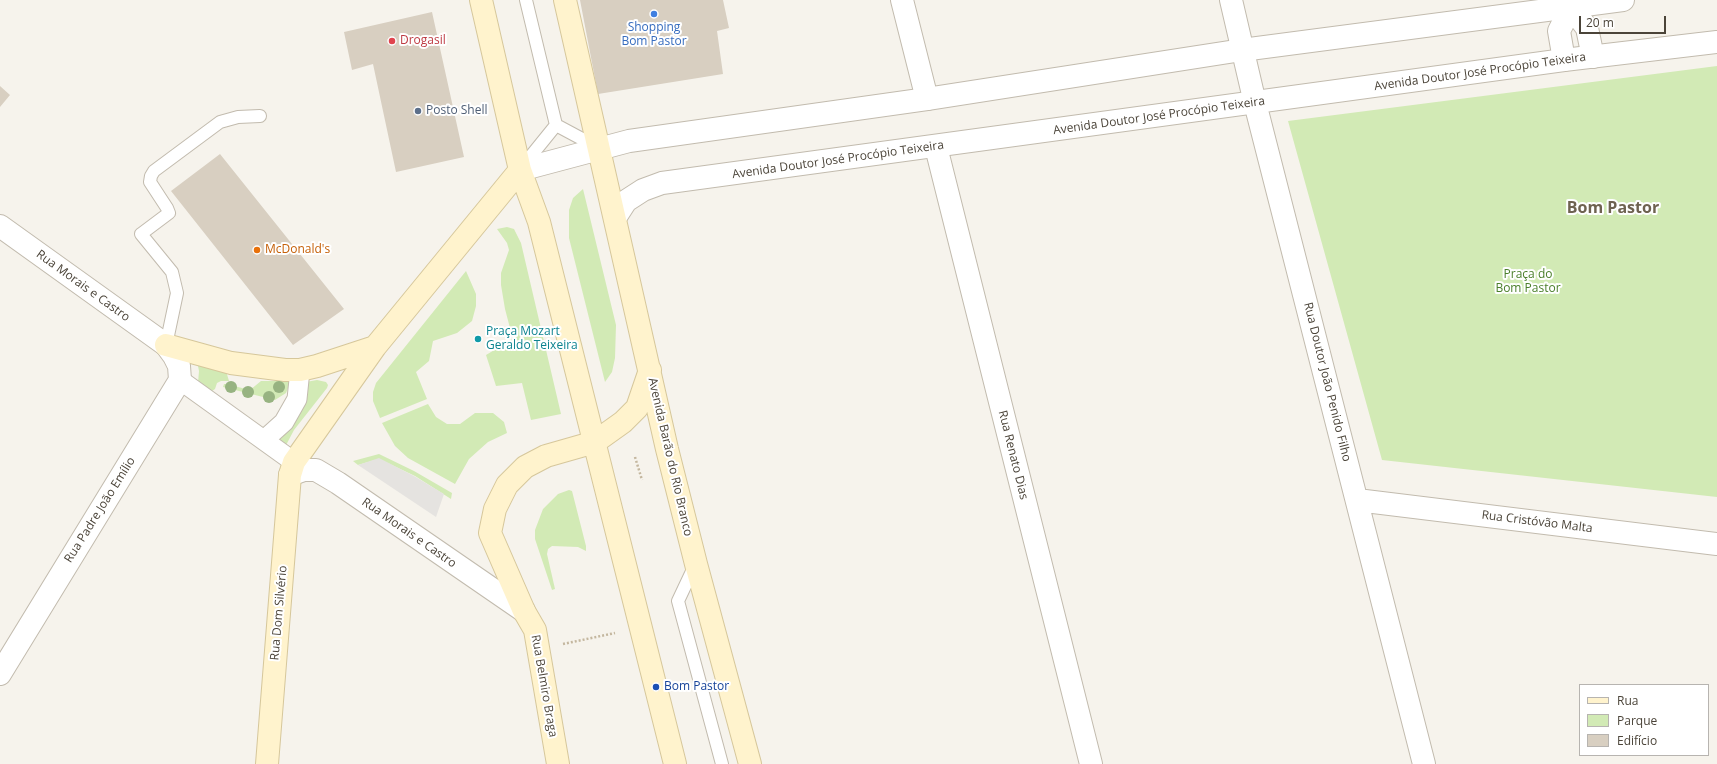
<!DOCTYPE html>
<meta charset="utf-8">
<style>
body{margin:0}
#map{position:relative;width:1717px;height:764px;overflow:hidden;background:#f6f3ec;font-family:"Open Sans",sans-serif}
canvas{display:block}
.legend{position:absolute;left:1579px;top:684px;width:130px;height:72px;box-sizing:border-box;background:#fff;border:1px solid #b7b4b0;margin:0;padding:5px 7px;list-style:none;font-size:12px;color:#4b4439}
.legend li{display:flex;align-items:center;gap:8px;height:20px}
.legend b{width:20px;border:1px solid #b7b4b0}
.scale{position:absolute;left:1579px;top:16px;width:87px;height:18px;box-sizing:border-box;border:2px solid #4b4439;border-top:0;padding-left:5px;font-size:12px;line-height:14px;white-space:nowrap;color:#4b4439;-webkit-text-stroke:3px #fff;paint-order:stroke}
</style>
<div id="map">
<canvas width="1717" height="764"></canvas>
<ul class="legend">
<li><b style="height:5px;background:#fff3cd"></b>Rua</li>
<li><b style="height:11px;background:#d2eab5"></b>Parque</li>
<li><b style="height:11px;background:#d8cfc1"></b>Edifício</li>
</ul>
<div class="scale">20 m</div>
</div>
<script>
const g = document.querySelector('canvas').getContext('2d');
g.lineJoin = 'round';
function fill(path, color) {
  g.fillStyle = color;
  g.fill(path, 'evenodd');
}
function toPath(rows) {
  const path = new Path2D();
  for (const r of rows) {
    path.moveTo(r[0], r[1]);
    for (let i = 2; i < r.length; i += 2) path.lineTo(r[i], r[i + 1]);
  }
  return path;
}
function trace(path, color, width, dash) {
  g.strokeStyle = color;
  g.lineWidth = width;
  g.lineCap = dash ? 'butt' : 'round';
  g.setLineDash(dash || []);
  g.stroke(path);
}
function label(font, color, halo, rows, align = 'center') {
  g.font = font + ' "Open Sans",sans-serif';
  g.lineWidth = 4;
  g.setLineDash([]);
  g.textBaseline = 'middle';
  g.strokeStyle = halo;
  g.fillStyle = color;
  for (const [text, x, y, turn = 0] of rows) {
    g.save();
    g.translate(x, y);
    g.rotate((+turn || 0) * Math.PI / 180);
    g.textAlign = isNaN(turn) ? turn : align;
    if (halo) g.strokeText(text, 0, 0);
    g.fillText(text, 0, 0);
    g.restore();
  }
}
const green = toPath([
 [1717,66,1717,497,1382,460,1288,121],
 [583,189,616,325,615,358,612,372,605,382,569,238,569,210,573,198],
 [507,227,514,229,521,243,561,414,531,420,522,383,496,386,486,355,516,337,510,328,505,309,501,285,501,273,509,250,507,243,497,229],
 [466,271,476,294,476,306,472,321,457,333,433,341,429,361,416,372,427,399,380,418,373,401,373,392,376,383],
 [197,361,226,371,229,381,221,381,217,383,215,389,209,393,198,383,199,371],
 [317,380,326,382,328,385,327,388,294,430,284,449,278,437,306,382],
 [261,381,291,381,286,393,275,400,223,387,224,384,226,384,250,390],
 [428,404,436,417,447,424,460,424,475,413,493,413,504,422,507,433,488,442,469,459,455,484,408,458,395,446,382,423],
 [379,454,414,471,452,493,451,499,415,476,379,459,358,465,353,461],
 [569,490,572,491,586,546,586,551,578,547,552,546,548,549,547,554,555,589,552,590,535,539,535,530,543,509,558,494]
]);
const parking = toPath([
 [379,458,414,476,444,494,436,517,358,465]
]);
const building = toPath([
 [580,0,723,0,729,28,717,31,723,74,598,94],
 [432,12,464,157,396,172,373,64,352,70,344,32],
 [0,86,10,95,0,107],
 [220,154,344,309,293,345,171,191]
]);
const path = toPath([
 [635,457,642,480],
 [563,644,615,633]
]);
const service = toPath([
 [526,0,556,125,599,148],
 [522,167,556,125],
 [166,345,177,293,172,272,141,234,169,213,167,208,150,182,151,176,154,171,220,122,238,117,260,116],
 [695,565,678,601,722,764]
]);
const pedestrian = toPath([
 [180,380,294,462],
 [264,440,284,422,297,399,300,370]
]);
const minor = toPath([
 [902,0,927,99],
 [1231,0,1255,103,1424,764],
 [1569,0,1571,7,1587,28,1593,57],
 [1564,60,1559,31,1571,7],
 [936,147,1091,764],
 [290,475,304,470,316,470,338,483,524,611],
 [1357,500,1717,544],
 [0,674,180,380,179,366,174,356,166,345]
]);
const tertiary = toPath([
 [520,170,629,141,927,99,1242,50,1623,0],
 [615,218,626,201,643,190,662,183,1564,60,1717,42],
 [0,226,166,345]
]);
const secondary = toPath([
 [481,0,520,170,539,222,675,764],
 [565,0,667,449,696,564,750,764],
 [166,345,231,363,285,370,300,370,317,366,375,347],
 [267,764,290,475,294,462,375,347,520,170],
 [558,764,535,630,524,611,490,533,495,509,507,485,525,467,546,456,595,442,623,422,637,408,650,370]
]);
const trees = [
 [231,387],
 [279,387],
 [248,392],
 [269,397]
];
const markers = [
 [654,14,4,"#3f7fe0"],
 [392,41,4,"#e0444e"],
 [418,111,4,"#5c6f8a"],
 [257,250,4,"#e8710a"],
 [478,339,4,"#0f9aa8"],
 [656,687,4,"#1a4fb4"]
];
const shopNames = [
 ["Shopping",654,28],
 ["Bom Pastor",654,42]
];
const healthNames = [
 ["Drogasil",400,41]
];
const streetNames = [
 ["Avenida Doutor José Procópio Teixeira",1480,72,-8],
 ["Avenida Doutor José Procópio Teixeira",1159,116,-8],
 ["Avenida Doutor José Procópio Teixeira",838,160,-8],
 ["Rua Morais e Castro",83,286,36],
 ["Rua Doutor João Penido Filho",1327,382,76],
 ["Rua Renato Dias",1013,455,76],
 ["Avenida Barão do Rio Branco",670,457,77],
 ["Rua Padre João Emílio",100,510,-58],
 ["Rua Cristóvão Malta",1537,522,7],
 ["Rua Morais e Castro",409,533,35],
 ["Rua Dom Silvério",279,613,-85],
 ["Rua Belmiro Braga",544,686,80]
];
const serviceNames = [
 ["Posto Shell",426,111]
];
const foodNames = [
 ["McDonald's",265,250]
];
const parkNames = [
 ["Praça do",1528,275],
 ["Bom Pastor",1528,289]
];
const cultureNames = [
 ["Praça Mozart",486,332],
 ["Geraldo Teixeira",486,346]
];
const transitNames = [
 ["Bom Pastor",664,687]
];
const districtNames = [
 ["Bom Pastor",1613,208]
];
fill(green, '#d2eab5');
fill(parking, '#e5e3e0');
fill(building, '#d8cfc1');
trace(service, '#c2bbae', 14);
trace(pedestrian, '#c2bbae', 21);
trace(minor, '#c2bbae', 24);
trace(tertiary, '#c2bbae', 24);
trace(secondary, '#d6c79b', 24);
trace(path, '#c4b79f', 2.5, [2, 2]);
trace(service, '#fff', 12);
trace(pedestrian, '#fff', 19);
trace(minor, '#fff', 22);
trace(tertiary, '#fff', 22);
trace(secondary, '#fff3cd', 22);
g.fillStyle = '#97b381';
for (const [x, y] of trees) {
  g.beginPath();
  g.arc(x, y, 6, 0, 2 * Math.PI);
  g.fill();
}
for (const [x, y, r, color] of markers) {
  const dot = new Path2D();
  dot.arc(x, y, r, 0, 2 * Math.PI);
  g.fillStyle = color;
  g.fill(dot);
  trace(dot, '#fff', 1.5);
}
label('12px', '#366cbe', '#fff', shopNames);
label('12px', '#be3a42', '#fff', healthNames, 'left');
label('12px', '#4b4439', '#fff', streetNames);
label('12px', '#4e5e75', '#fff', serviceNames, 'left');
label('12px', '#c56008', '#fff', foodNames, 'left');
label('12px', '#4a7f2a', '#fff', parkNames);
label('12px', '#0d838f', '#fff', cultureNames, 'left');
label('12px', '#164399', '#fff', transitNames, 'left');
label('bold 16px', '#6e6250', '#fff', districtNames);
</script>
